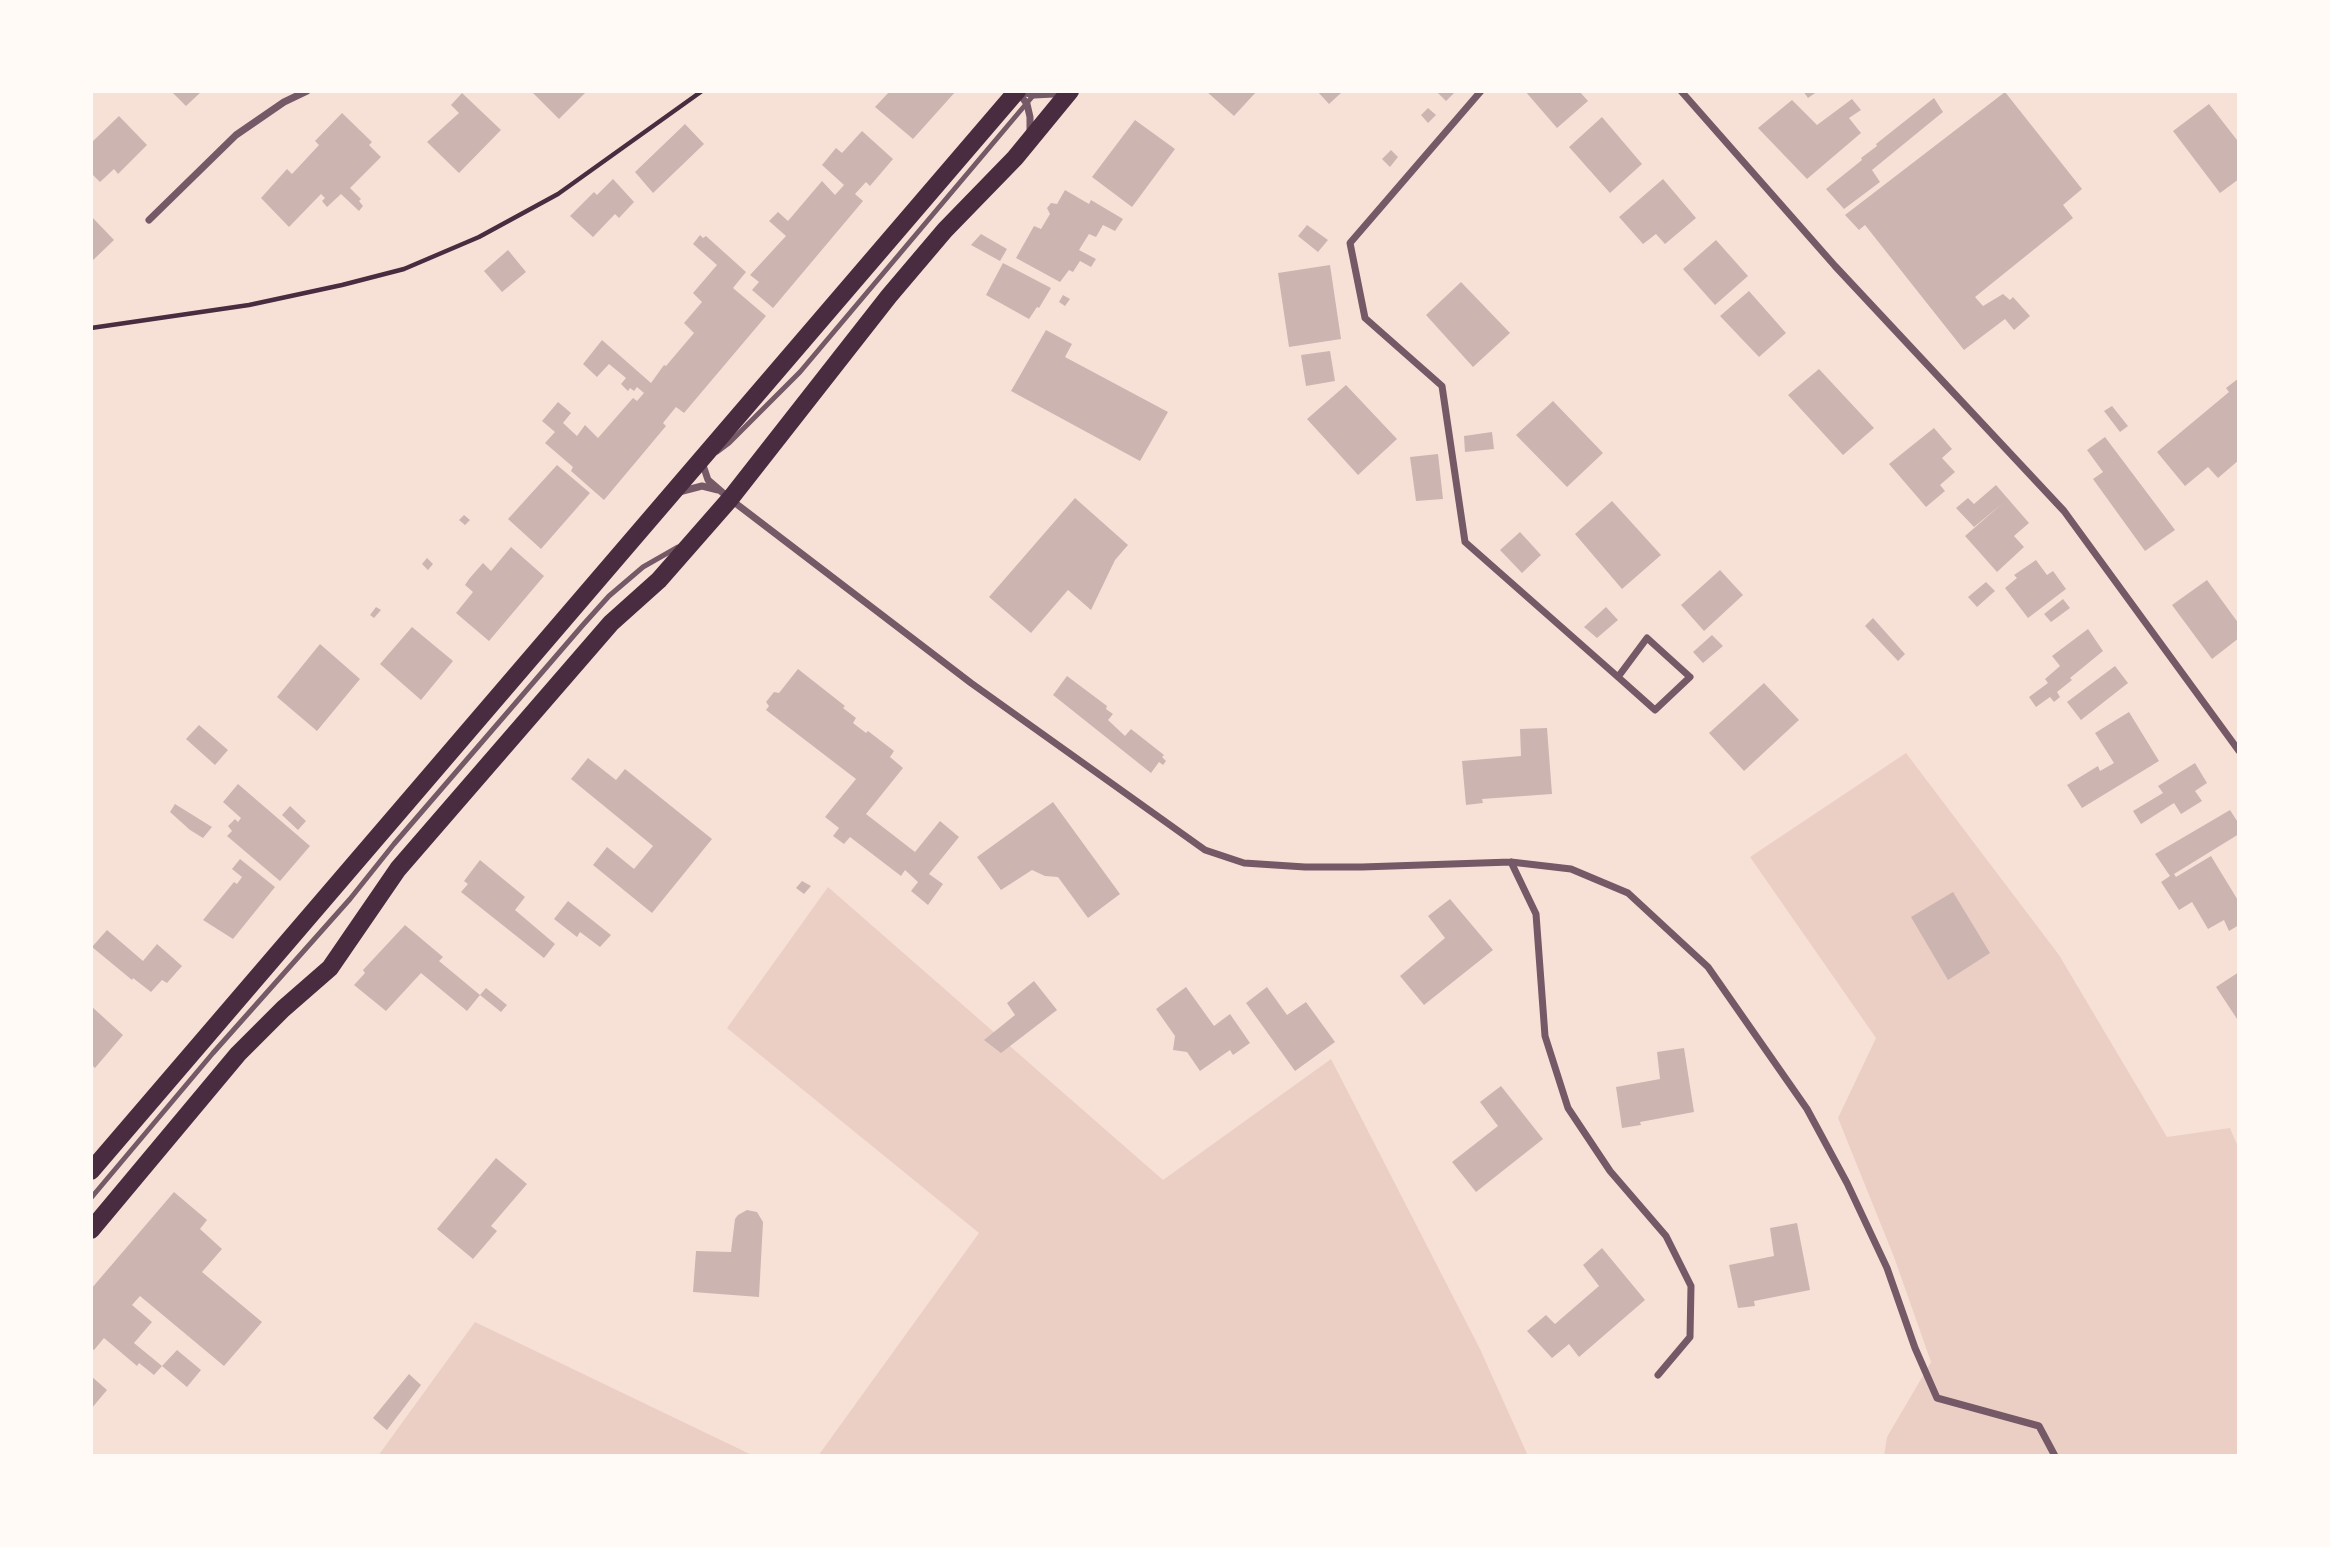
<!DOCTYPE html>
<style>
body{margin:0}
#map{position:relative;width:2330px;height:1547px;overflow:hidden;background:#f7e1d7;font-family:Inter,sans-serif}
canvas{display:block}
.frame{position:absolute;inset:0;border:93px solid #fffaf5;pointer-events:none}
</style>
<div id="map">
<canvas width="2330" height="1547"></canvas>
<div class="frame"></div>
</div>
<script>
const g = document.querySelector('canvas').getContext('2d');
g.lineJoin = 'round';
function fill(path, color) {
  g.fillStyle = color;
  g.fill(path, 'evenodd');
}
function toPath(rows) {
  const path = new Path2D();
  for (const r of rows) {
    path.moveTo(r[0], r[1]);
    for (let i = 2; i < r.length; i += 2) path.lineTo(r[i], r[i + 1]);
  }
  return path;
}
function trace(path, color, width, dash) {
  g.strokeStyle = color;
  g.lineWidth = width;
  g.lineCap = dash ? 'butt' : 'round';
  g.setLineDash(dash || []);
  g.stroke(path);
}
const green = toPath([
 [1906,753,2059,955,2167,1137,2230,1128,2239,1149,2239,1456,1884,1456,1887,1437,1931,1362,1894,1257,1838,1118,1876,1038,1750,857],
 [828,887,1163,1180,1331,1059,1480,1349,1528,1456,818,1456,979,1233,727,1028],
 [475,1322,754,1456,378,1456]
]);
const building = toPath([
 [171,91,202,91,186,106],
 [531,91,587,91,559,119],
 [890,91,956,91,913,139,875,107],
 [1206,91,1257,91,1234,116],
 [1317,91,1339,91,1341,93,1329,104],
 [1436,91,1456,91,1446,101],
 [1525,91,1579,91,1588,101,1557,128],
 [1803,91,1818,91,1808,98],
 [2005,92,2082,189,2063,205,2073,218,1975,297,1983,306,2003,294,2010,300,2013,297,2030,316,2014,330,2005,319,1964,350,1865,225,1859,230,1845,215],
 [462,93,501,130,459,173,427,142,459,113,451,105],
 [1934,98,1943,112,1872,170,1880,182,1844,209,1826,189,1862,160,1861,158,1877,146,1876,144],
 [1852,99,1861,110,1849,118,1861,133,1807,179,1758,128,1792,100,1817,125],
 [2209,104,2237,140,2239,139,2239,179,2220,193,2173,131],
 [1428,108,1436,115,1428,123,1421,115],
 [342,113,372,142,369,145,381,157,350,188,361,199,359,201,363,206,359,211,341,194,327,207,322,201,325,198,321,194,289,227,261,198,287,169,292,174,319,145,315,141],
 [119,116,147,145,118,174,114,169,100,182,91,173,91,143],
 [1602,117,1642,164,1610,193,1569,147],
 [1135,120,1175,149,1132,207,1092,177],
 [685,124,704,144,653,193,635,172],
 [862,131,893,159,870,186,866,182,855,194,863,201,773,308,752,290,759,282,750,275,786,236,769,221,778,212,788,221,822,181,835,195,844,185,822,165,836,148,842,153],
 [1391,150,1398,157,1390,167,1382,159],
 [613,179,634,202,619,218,615,214,593,237,570,216,594,192,597,195],
 [1663,179,1696,218,1665,244,1656,234,1643,244,1619,217],
 [1065,190,1089,204,1091,200,1123,219,1115,231,1103,225,1096,237,1089,234,1079,250,1096,259,1091,267,1080,261,1073,272,1069,270,1060,282,1016,258,1034,226,1041,229,1050,214,1047,208,1051,203,1057,204],
 [91,216,114,240,91,262],
 [1307,225,1328,240,1318,252,1298,236],
 [981,234,1007,249,1000,261,971,245],
 [700,235,703,238,706,236,746,272,733,288,766,316,684,413,676,407,663,423,666,426,604,500,571,471,573,467,545,443,555,432,542,421,558,402,571,413,563,423,577,436,585,425,598,438,633,398,637,401,644,393,637,387,634,391,630,388,628,391,621,384,626,378,609,364,597,377,583,364,602,340,651,383,664,365,666,366,694,333,684,323,702,302,693,293,717,265,693,244],
 [1716,240,1748,276,1715,305,1683,269],
 [508,250,526,272,502,292,484,271],
 [1003,263,1051,288,1039,308,1037,307,1029,319,986,295],
 [1330,265,1341,339,1289,347,1278,273],
 [1461,282,1510,333,1473,367,1426,315],
 [1749,291,1786,333,1759,357,1720,316],
 [1063,295,1070,299,1065,306,1059,302],
 [1046,330,1072,344,1065,357,1168,412,1140,461,1011,391],
 [1330,351,1335,381,1306,386,1301,355],
 [1819,369,1874,428,1843,455,1788,395],
 [2239,378,2239,460,2218,478,2208,467,2185,486,2157,452,2229,392,2226,388],
 [1346,385,1397,439,1358,475,1307,419],
 [1553,401,1603,453,1567,487,1516,435],
 [2112,406,2128,426,2120,432,2104,411],
 [1934,428,1952,449,1942,458,1955,472,1940,485,1945,491,1926,507,1889,464],
 [1492,432,1494,449,1465,452,1464,436],
 [2105,437,2175,530,2145,551,2093,479,2103,472,2087,450],
 [1438,454,1443,499,1416,501,1410,457],
 [557,465,590,493,541,549,508,519],
 [1996,485,2029,523,2014,536,2024,547,1997,572,1965,536,2003,503,1974,527,1956,508,1968,498,1974,504],
 [1075,498,1128,545,1115,560,1091,610,1068,590,1031,633,989,597],
 [1612,501,1661,555,1622,589,1575,534],
 [464,515,470,520,465,525,459,520],
 [1520,532,1541,555,1522,573,1500,550],
 [511,547,544,576,489,641,456,613,473,592,465,585,469,579,483,563,491,571],
 [427,558,433,564,428,570,422,564],
 [2036,560,2047,575,2053,571,2066,589,2028,618,2005,588,2017,578,2014,575],
 [1720,570,1743,595,1704,631,1681,605],
 [2207,580,2239,624,2239,638,2212,659,2172,605],
 [1986,582,1995,591,1977,607,1968,597],
 [2063,599,2070,608,2051,622,2044,614],
 [376,607,381,610,374,618,370,615],
 [1606,607,1618,620,1597,638,1584,627],
 [1873,618,1905,654,1898,661,1865,626],
 [412,627,453,661,421,700,380,664],
 [2088,629,2103,651,2070,678,2072,680,2057,692,2060,697,2054,702,2050,697,2036,707,2029,697,2048,683,2045,679,2060,666,2052,656],
 [1712,635,1723,646,1703,663,1693,652],
 [320,644,360,679,317,731,277,697],
 [2115,666,2128,683,2081,720,2067,702],
 [798,669,845,706,843,708,856,718,853,723,866,733,868,731,894,751,890,757,903,768,866,814,915,852,940,821,959,837,929,874,943,884,928,905,911,891,918,882,905,870,901,876,850,837,844,844,833,836,839,828,825,817,856,779,766,710,769,706,766,702,774,692,779,693],
 [1067,676,1107,706,1106,709,1113,714,1108,720,1125,736,1131,729,1164,755,1162,757,1166,761,1163,765,1159,762,1151,773,1053,695],
 [1764,683,1799,720,1744,771,1709,733],
 [2129,712,2159,761,2082,808,2067,785,2098,766,2100,771,2114,763,2095,733],
 [199,725,228,750,215,765,186,739],
 [1547,728,1552,794,1482,799,1483,803,1466,805,1462,761,1521,756,1520,729],
 [588,758,616,780,625,769,712,839,652,913,593,865,607,847,634,869,653,846,571,779],
 [2195,763,2207,783,2195,791,2202,801,2181,814,2174,803,2141,824,2133,811,2163,793,2158,786],
 [238,784,310,846,280,881,227,836,232,831,228,826,235,819,238,822,241,818,223,802],
 [1053,802,1120,894,1088,918,1058,877,1045,876,1032,870,1001,890,977,857],
 [175,804,212,827,203,838,190,830,170,812],
 [290,806,306,821,298,830,282,815],
 [2230,810,2239,824,2239,834,2174,874,2176,877,2211,856,2239,902,2239,925,2229,931,2224,920,2208,929,2192,902,2179,910,2161,882,2170,876,2155,854],
 [240,859,275,887,233,939,203,920,234,882,237,884,242,877,232,869],
 [480,860,525,897,515,910,555,944,544,958,461,892,468,884,464,881],
 [802,881,811,886,804,894,796,888],
 [1953,892,1990,953,1948,980,1911,917],
 [1450,899,1493,950,1424,1005,1400,976,1445,938,1428,916],
 [568,901,611,935,600,947,580,932,577,937,554,919],
 [405,925,443,957,439,961,480,995,467,1011,421,973,386,1011,354,985,365,973,363,970],
 [107,930,143,961,157,944,182,966,167,983,162,980,151,992,133,978,132,980,92,947],
 [2239,972,2239,1022,2216,987],
 [1034,981,1057,1010,1001,1053,984,1040,1015,1015,1007,1003],
 [1186,987,1214,1026,1230,1014,1250,1043,1233,1055,1230,1050,1200,1071,1187,1052,1173,1050,1175,1036,1156,1009],
 [1267,987,1287,1015,1306,1002,1335,1042,1295,1071,1246,1003],
 [486,988,507,1005,501,1012,480,995],
 [91,1006,123,1035,95,1068,91,1064],
 [1684,1048,1694,1112,1640,1122,1641,1125,1622,1128,1616,1087,1660,1079,1657,1052],
 [1501,1086,1543,1139,1476,1192,1452,1162,1498,1126,1480,1102],
 [496,1158,527,1184,491,1226,497,1231,473,1259,437,1229],
 [174,1192,207,1220,200,1229,222,1249,202,1272,262,1322,224,1366,140,1296,132,1305,152,1322,134,1343,162,1366,177,1350,201,1370,187,1387,162,1366,154,1375,139,1363,137,1366,104,1338,94,1350,91,1348,91,1289],
 [747,1210,757,1212,763,1222,759,1297,693,1292,696,1251,731,1252,735,1219,738,1215],
 [1797,1223,1810,1290,1754,1301,1755,1306,1738,1308,1729,1265,1774,1256,1770,1228],
 [1602,1248,1645,1300,1579,1357,1569,1344,1552,1358,1527,1331,1546,1315,1555,1324,1599,1286,1583,1265],
 [409,1374,421,1385,387,1430,373,1418],
 [91,1376,107,1390,91,1409]
]);
const path = toPath([
 [91,328,249,305,342,285,404,269,479,237,558,194,702,91]
]);
const service = toPath([
 [717,452,729,443,800,372,1037,91],
 [91,1198,213,1053,350,899,394,844,582,626,609,596,643,567,678,547]
]);
const minor = toPath([
 [1019,91,1034,95,1054,94,1060,91],
 [1481,91,1350,243,1365,318,1442,386,1465,542,1618,677,1655,710,1690,677,1647,638,1618,677],
 [1681,91,1835,266,2064,511,2239,751],
 [1018,92,1027,104,1030,117,1030,132],
 [149,220,236,135,284,102,307,91],
 [702,462,708,480,730,499,971,683,1205,850,1244,863,1305,867,1362,867,1511,862,1571,869,1628,893,1708,967,1807,1109,1847,1183,1887,1268,1915,1348,1937,1398,2039,1426,2055,1456],
 [679,492,702,486,718,490],
 [1511,862,1536,914,1545,1036,1568,1108,1610,1171,1666,1236,1691,1286,1690,1337,1658,1375]
]);
const primary = toPath([
 [91,1171,1017,91],
 [91,1230,238,1054,283,1009,330,968,398,869,611,623,659,580,730,499,889,296,945,230,1015,158,1070,91]
]);
fill(green, '#ebcfc5');
fill(building, '#ccb4b1');
trace(path, '#4a2c40', 4.5);
trace(service, '#755966', 5);
trace(minor, '#755966', 7);
trace(primary, '#4a2c40', 18);
</script>
